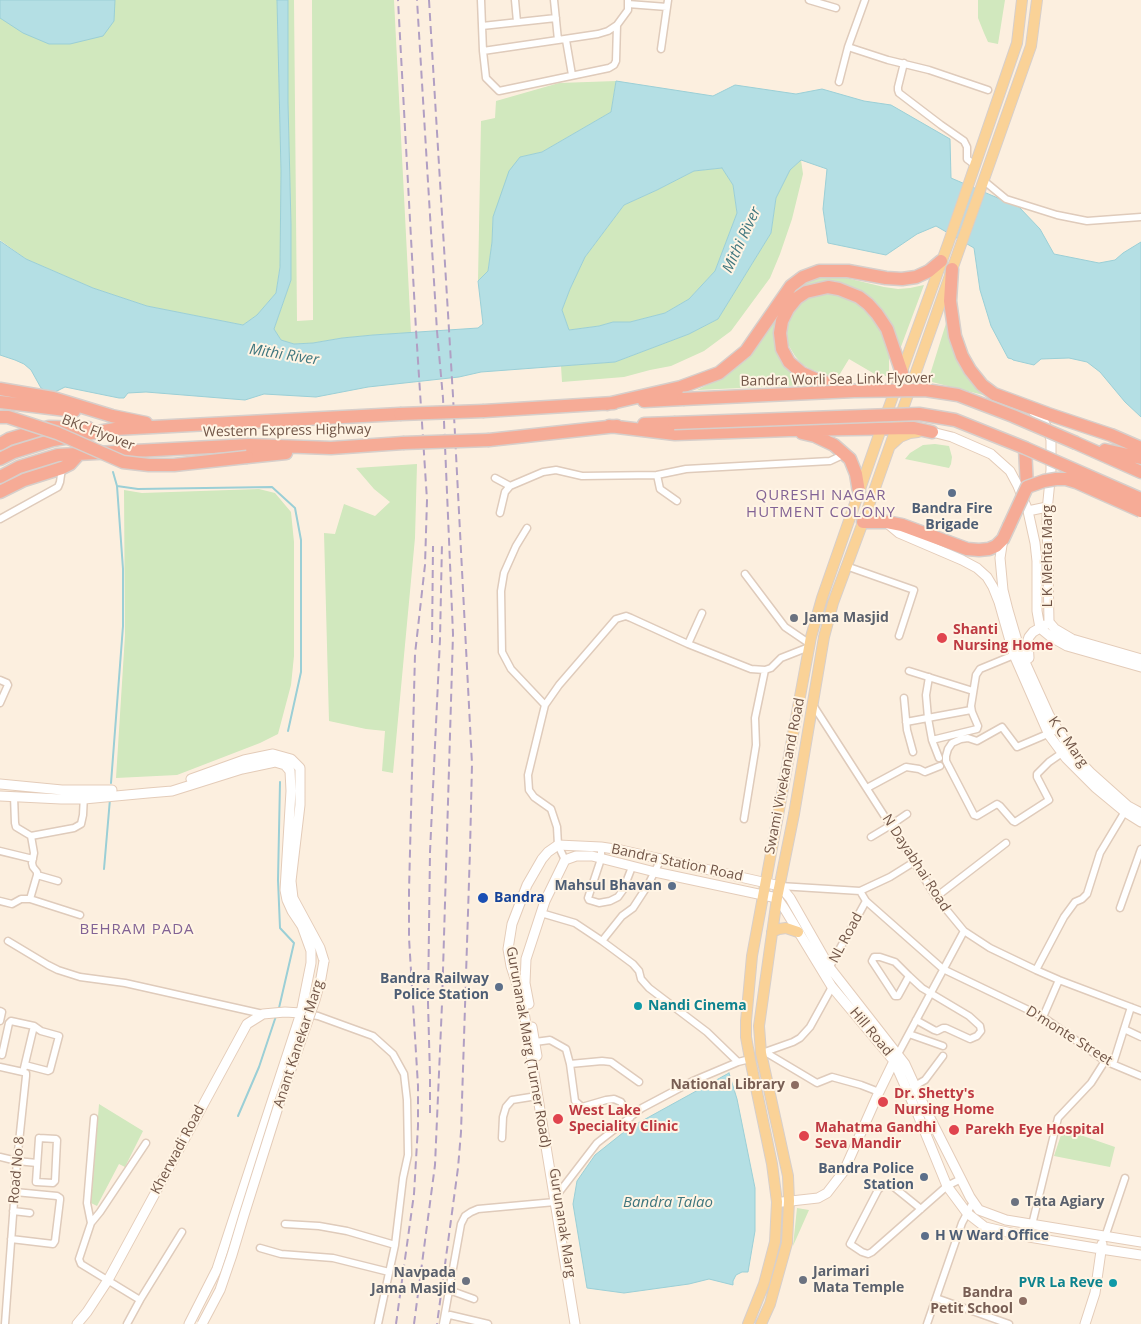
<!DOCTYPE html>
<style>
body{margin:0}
canvas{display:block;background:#fcefdf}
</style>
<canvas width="1141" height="1324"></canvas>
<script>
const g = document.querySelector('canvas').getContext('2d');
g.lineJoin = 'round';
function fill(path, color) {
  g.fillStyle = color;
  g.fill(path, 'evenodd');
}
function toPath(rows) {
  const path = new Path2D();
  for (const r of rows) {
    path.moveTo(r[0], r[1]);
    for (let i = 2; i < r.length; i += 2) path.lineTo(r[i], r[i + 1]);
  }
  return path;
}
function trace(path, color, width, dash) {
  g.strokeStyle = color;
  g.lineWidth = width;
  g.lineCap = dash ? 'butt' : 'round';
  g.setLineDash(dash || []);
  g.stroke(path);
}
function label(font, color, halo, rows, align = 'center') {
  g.font = font + ' "Open Sans",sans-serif';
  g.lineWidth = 4;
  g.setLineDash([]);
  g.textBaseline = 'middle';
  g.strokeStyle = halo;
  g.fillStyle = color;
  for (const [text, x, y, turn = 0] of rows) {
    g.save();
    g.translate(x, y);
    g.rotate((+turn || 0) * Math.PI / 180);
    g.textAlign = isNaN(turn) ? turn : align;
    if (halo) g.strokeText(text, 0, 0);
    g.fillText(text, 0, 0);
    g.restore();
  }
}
const green = toPath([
 [0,0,277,0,281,171,280,266,276,293,257,315,243,325,147,306,93,288,26,259,0,240],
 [288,0,294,0,297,321,313,320,312,0,394,0,411,333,373,335,342,338,313,343,294,344,281,340,274,329,291,280,291,225,288,102],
 [978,0,1005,0,998,44,988,42,984,33,978,18],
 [616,81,611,112,542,152,520,157,493,217,492,242,488,271,478,281,481,121,495,118,496,101,559,83],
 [801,160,803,174,792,219,780,254,770,278,731,331,704,351,671,366,650,370,624,377,562,382,561,366,615,362,689,334,718,319,771,233,776,198,790,170],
 [722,168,733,185,737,213,715,271,689,299,665,313,630,322,613,322,599,326,569,330,562,310,570,289,585,257,624,205,657,190,694,171],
 [834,275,884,287,898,289,910,288,924,285,899,352,890,323,881,309,870,298,859,290,845,285,815,284,776,335,810,382,809,384,807,385,697,390,723,377,745,361,765,335,786,301,794,290,811,278],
 [823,293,834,293,857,301,877,323,887,347,889,357,889,376,878,376,849,359,838,377,828,375,810,369,802,364,795,356,789,346,787,337,787,328,789,319,794,310,802,301,810,296],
 [948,317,987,396,928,381],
 [935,444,949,446,952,457,951,464,949,468,905,459,910,453,923,445],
 [417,464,415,538,393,773,382,771,385,731,366,729,329,721,324,533,335,534,344,504,375,516,390,502,374,489,356,468],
 [259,489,275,493,291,512,294,542,294,656,291,685,278,734,260,743,177,775,116,778,125,635,124,490,142,493],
 [99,1104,143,1131,125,1167,119,1164,97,1206,91,1203],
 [1063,1129,1115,1147,1110,1167,1054,1156],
 [797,1208,809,1210,793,1246]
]);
const water = toPath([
 [0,0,115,0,114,21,103,36,70,44,49,44,23,33,0,18,0,0],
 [277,0,288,0,288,102,291,225,291,280,274,329,281,340,294,344,313,343,342,338,373,335,478,328,483,324,478,281,488,271,492,242,493,217,509,171,520,157,542,152,611,112,616,81,713,96,735,85,796,94,822,89,864,101,891,105,950,139,951,178,1019,207,1040,229,1054,254,1099,263,1115,260,1123,253,1141,242,1141,417,1125,402,1100,372,1087,362,1069,358,1041,359,1034,365,1013,360,1012,359,1008,358,991,326,980,290,974,248,936,226,917,234,886,255,828,243,823,209,827,169,801,160,790,170,776,198,771,233,718,319,689,334,615,362,481,372,459,377,368,387,316,397,264,394,245,400,146,392,128,393,124,398,119,398,65,387,51,394,41,388,31,370,24,364,15,360,0,355,0,241,26,259,93,288,147,306,243,325,257,315,276,293,280,267,281,171,277,0],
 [722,168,733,185,737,213,715,271,689,299,665,313,630,322,613,322,599,326,569,330,562,310,570,289,585,257,624,205,657,190,694,171,722,168],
 [729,1073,737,1099,755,1188,755,1231,748,1272,742,1272,736,1275,733,1281,733,1285,709,1279,689,1284,624,1293,587,1288,573,1204,577,1181,595,1155,629,1128,729,1073]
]);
const stream = toPath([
 [113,472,117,486,138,489,272,487,295,508,301,540,301,672,288,731],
 [111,783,123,626,123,569,117,486],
 [104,869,110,799],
 [279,1008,294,943,280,928,278,880,280,782],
 [238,1116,259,1067,276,1016]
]);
const street = toPath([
 [481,0,483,51,558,40],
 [515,0,517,22],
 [554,0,558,40,598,34,608,31,617,25,628,10,628,0],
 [809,0,836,8],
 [628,4,667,7,668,0],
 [482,26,556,18],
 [566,40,572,75],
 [848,47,888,60,929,70,988,90],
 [661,49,667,7],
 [483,51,486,78,499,91,609,68,614,65,616,61,617,25],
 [904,63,898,87,898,90,899,93,941,125,964,141,967,147,967,159,975,165],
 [839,82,848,47,865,0],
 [983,180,1006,199,1057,215,1087,221,1141,217],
 [657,475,660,489,677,501],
 [495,478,510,486,543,472,556,470,582,476,657,475,686,469,830,461,845,454],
 [500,513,505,492,510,486],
 [0,519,58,487,60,482,62,468],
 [527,528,516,546,504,573,501,591,502,652,511,669,545,705],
 [846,566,914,590,899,636],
 [745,574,785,627,810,644],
 [688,644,702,613],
 [909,671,973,691],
 [929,677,926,695,928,718,932,740,939,758],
 [0,680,7,683,8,685,0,703],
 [904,698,907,730,913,752],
 [813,705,914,862,936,897,964,931,990,948,1036,970,1059,980,1141,1011],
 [906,722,971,710],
 [1057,730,1017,747,1002,727,977,741,968,738,961,739,952,743,948,749,946,756,946,761,974,815,977,816,997,804,1000,806,1013,821,1015,822,1049,800,1037,777,1037,774,1049,762,1062,753],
 [932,740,977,729,978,726,972,712,971,706,976,675,980,669,1014,655],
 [867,788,906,767,919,769,925,772,940,766],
 [744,819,756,745,755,718,765,670],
 [31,836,74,828,81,824,83,815,84,795],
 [871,837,891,825,907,814],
 [601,847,601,859,588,898,589,900,599,903,610,901,618,897,623,890,632,867],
 [0,851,33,859],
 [565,860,558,845,557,827,551,809,534,797,529,790,528,775,545,705,559,685,616,619,626,616,631,618,688,644,751,669,765,670,771,668,781,658,809,647],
 [37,875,58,881],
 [780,886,860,891,890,877,914,862],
 [860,891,866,901,943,969,1043,1017,1105,1061,1141,1076],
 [936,897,1006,843],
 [30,899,80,915],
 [0,901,12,904,21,899,30,899,37,875,37,872,33,867,32,863,34,853,31,836,16,827,15,823,14,796],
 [1120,908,1141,849],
 [541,913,575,923,602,941,633,964,639,971,641,979,649,988,707,1032,738,1062],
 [8,941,48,965,58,970,80,977,125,983,263,1014],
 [602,941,622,916,633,908,648,885,661,859],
 [828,970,866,901],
 [1036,970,1064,917,1075,902,1082,899,1087,894,1100,853,1127,808],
 [909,976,898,996,895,996,874,964,872,961,874,957,880,957,895,962,909,976,922,988,969,1016,980,1026,981,1031,977,1036,970,1039,946,1028,943,1028,937,1031,934,1030,916,1020],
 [0,1011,2,1012,0,1021],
 [307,1014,318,1016,373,1036,393,1054,404,1074,407,1100,408,1155,403,1178,395,1245,378,1324],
 [1043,1017,1059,980],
 [1124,1029,1141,1037],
 [909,1034,943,1046],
 [535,1042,550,1040,566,1049,570,1064,575,1101,582,1107,606,1100,614,1099,621,1102,630,1118],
 [765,1052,817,1083,832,1077,861,1085,879,1092],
 [762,1053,793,1042,800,1038,810,1027,832,987],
 [898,1054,964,931],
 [2,1055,9,1023,11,1021,34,1026,41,1031,59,1036,50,1070,48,1071,25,1065],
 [570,1064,602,1061,611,1062,639,1082],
 [1113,1064,1131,1007],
 [0,1067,23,1072,26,1073,26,1076,17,1161,5,1324],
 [24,1068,34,1026],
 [913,1087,925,1080,943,1056],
 [39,1138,56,1139,57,1140,55,1181,53,1183,36,1182,39,1138],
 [502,1138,503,1117,506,1107,512,1100,537,1096],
 [0,1157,17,1161,37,1163],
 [553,1196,557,1195,597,1143,642,1108,693,1081,738,1062,750,1059],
 [921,1209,890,1184,883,1185,878,1190,850,1244,862,1252,868,1254,872,1252,947,1186,961,1179],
 [13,1211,30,1213],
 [91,1223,87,1203,94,1118],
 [285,1224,319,1226,347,1231,395,1245],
 [1029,1237,1058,1118,1091,1083,1105,1061],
 [1105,1237,1125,1178],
 [11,1239,53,1244,55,1241,60,1200,60,1198,57,1196,15,1192],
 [260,1248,281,1254,333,1258,389,1272],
 [449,1290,474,1299],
 [936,1298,1009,1324],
 [140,1300,182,1232],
 [446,1323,448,1316,450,1315,488,1324],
 [127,1324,140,1300,81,1264,79,1259,91,1223,100,1212,146,1143],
 [443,1324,461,1224,465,1216,471,1212,478,1209,555,1202],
 [927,1324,962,1223,973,1202]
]);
const secondary = toPath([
 [1034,412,1042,418,1048,430,1051,440,1051,470,1047,511,1049,622,1055,629,1072,639,1141,659],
 [932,432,952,437,991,454,1010,471,1018,486,1028,511,1035,543,1037,561,1037,611,1040,628,1051,637,1067,646,1141,667],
 [1028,511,1047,507],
 [887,523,899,533,962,560,977,568,987,577,993,587,999,602,1014,655,1049,735,1066,758,1096,788,1125,812,1141,822],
 [1003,539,1000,558,1003,590,1008,610,1020,651,1049,715,1072,753,1090,772,1128,806,1141,813],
 [1020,664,1029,658,1028,640,1029,637,1033,632,1045,625],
 [191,779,244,760,273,754,291,759,300,768,300,805,291,881,293,898,320,948,324,961],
 [0,784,62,790,112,790],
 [0,796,61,799,84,799,148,793,172,791,242,769,275,762,285,765,290,771,291,791,285,890,287,900,292,911,302,926,311,951,311,963,301,1013,217,1269,189,1324],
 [529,1004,525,983,526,959,545,901,565,860,576,856,592,856,655,872,777,898,784,908,832,987,894,1061,918,1115,947,1186,967,1213,985,1227,1029,1237,1101,1249,1141,1255],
 [532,1027,537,1056],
 [782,1202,818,1198,827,1193,844,1171,879,1092,896,1057],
 [77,1324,87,1312,108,1280,247,1024,263,1014,285,1012,301,1013],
 [575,1324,522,1000,511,966,508,949,512,924,527,885,542,859,548,852,558,845,601,847,621,850,780,886,790,898,830,968,905,1064,926,1110,961,1179,970,1197,979,1210,1006,1220,1141,1242],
 [1085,1324,1095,1293,1102,1244]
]);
const primary = toPath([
 [890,446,900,437,910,433,918,432],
 [772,932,779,929,786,928,798,932],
 [748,1324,764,1284,775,1242,777,1202,772,1164,750,1059,746,1037,746,1021,752,956,811,637,822,598,881,429,948,244,1017,43,1022,0],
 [761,1324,770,1304,787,1243,789,1201,788,1176,761,1053,759,1026,777,898,794,814,824,637,833,603,863,522,1031,46,1037,0]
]);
const highway = toPath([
 [952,269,950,301,955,336,962,356,970,370,982,385,994,394,1048,414,1111,435,1141,448],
 [0,389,53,398,112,416,146,423],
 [851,390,818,380,802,373,789,362,782,349,780,333,782,321,788,309,797,298,806,292,828,287,839,289,859,297,868,304,877,314,887,329,902,373],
 [644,401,683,399],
 [0,402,74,411],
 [607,404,681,387,719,373,746,351,791,286,803,277,819,271,848,271,886,278,902,279,916,277,929,271,941,261],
 [484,411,614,403],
 [644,424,674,423],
 [609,426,675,434,789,430,914,428,932,432],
 [802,433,815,436,834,445,850,459,856,474,859,492],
 [489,440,617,426],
 [1076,443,1141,472],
 [0,444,9,439,49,427,88,428],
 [1025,448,1027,487],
 [1105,450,1141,458],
 [247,457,286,453],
 [0,459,14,452,53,440,115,429,400,414],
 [0,477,19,467,58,455,250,445,331,448,403,443],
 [0,492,24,480,62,468,70,464,79,454],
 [863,522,887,522,902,525,967,549,979,550,989,549,996,546,1003,539,1009,526]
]);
const rail = toPath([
 [429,0,453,396,472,764,470,850,461,1132,458,1168,437,1324],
 [432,643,433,546],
 [430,1113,430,1076,428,1003,430,852,440,639,442,543],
 [396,1324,414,1194,418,1126,418,1086,409,938,409,891,415,654,425,565,427,500,416,330,398,0],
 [414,1324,435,1165,442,1004,453,634,443,398,437,331,417,0]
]);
const secondaryBridge = toPath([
 [202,1324,220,1290,232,1255,244,1215,280,1101,315,1000,321,978,324,961]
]);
const highwayBridge = toPath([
 [683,399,854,391,925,390,958,395,1013,416,1076,443],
 [400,414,484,411],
 [0,417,8,417,57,433,123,462,149,465,174,465,247,457],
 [674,423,919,414,955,420,1025,448,1141,499],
 [403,443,489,440],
 [1009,526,1027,487,1044,481,1056,479,1066,479,1076,482,1141,511]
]);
const markers = [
 [952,493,5,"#5c6f8a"],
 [794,618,5,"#6b7280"],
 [942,638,6,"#e0444e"],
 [672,886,5,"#5c6f8a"],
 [483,898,6,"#1a4fb4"],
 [499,987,5,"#5c6f8a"],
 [638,1006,5,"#0f9aa8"],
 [795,1085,5,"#8d6e63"],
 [883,1102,6,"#e0444e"],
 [558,1119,6,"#e0444e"],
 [954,1130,6,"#e0444e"],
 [804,1136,6,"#e0444e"],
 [924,1177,5,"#5c6f8a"],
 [1015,1202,5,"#6b7280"],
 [925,1236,5,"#5c6f8a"],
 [803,1280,5,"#6b7280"],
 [466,1281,5,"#6b7280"],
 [1113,1283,5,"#0f9aa8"],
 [1023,1301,5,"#8d6e63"]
];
const streetNames = [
 ["Bandra Worli Sea Link Flyover",837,380,-1],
 ["Western Express Highway",287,431,-1],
 ["BKC Flyover",98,433,21],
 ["L K Mehta Marg",1048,556,-90],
 ["K C Marg",1068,742,55],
 ["Swami Vivekanand Road",785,776,-79],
 ["Bandra Station Road",677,863,12],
 ["N Dayabhai Road",916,863,57],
 ["NL Road",846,938,-62],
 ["Hill Road",871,1032,50],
 ["D'monte Street",1069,1036,32],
 ["Anant Kanekar Marg",299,1044,-72],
 ["Gurunanak Marg (Turner Road)",528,1047,80],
 ["Kherwadi Road",178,1150,-62],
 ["Road No 8",17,1170,-85],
 ["Gurunanak Marg",562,1223,81]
];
const serviceNames = [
 ["Bandra Fire",952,509,"center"],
 ["Brigade",952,525,"center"],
 ["Mahsul Bhavan",662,886],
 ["Bandra Railway",489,979],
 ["Police Station",489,995],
 ["Bandra Police",914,1169],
 ["Station",914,1185],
 ["H W Ward Office",935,1236,"left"]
];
const worshipNames = [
 ["Jama Masjid",804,618],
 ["Tata Agiary",1025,1202],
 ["Jarimari",813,1272],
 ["Mata Temple",813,1288],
 ["Navpada",456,1273,"right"],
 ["Jama Masjid",456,1289,"right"]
];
const healthNames = [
 ["Shanti",953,630],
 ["Nursing Home",953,646],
 ["Dr. Shetty's",894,1094],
 ["Nursing Home",894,1110],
 ["West Lake",569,1111],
 ["Speciality Clinic",569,1127],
 ["Mahatma Gandhi",815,1128],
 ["Seva Mandir",815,1144],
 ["Parekh Eye Hospital",965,1130]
];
const transitNames = [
 ["Bandra",494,898]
];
const cultureNames = [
 ["Nandi Cinema",648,1006],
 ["PVR La Reve",1103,1283,"right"]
];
const educationNames = [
 ["National Library",785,1085],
 ["Bandra",1013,1293],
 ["Petit School",1013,1309]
];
const waterNames = [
 ["Mithi River",742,240,-65],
 ["Mithi River",284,355,9],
 ["Bandra Talao",668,1203]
];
const neighbourhoodNames = [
 ["QURESHI NAGAR",821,496],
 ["HUTMENT COLONY",821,513],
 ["BEHRAM PADA",137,930]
];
fill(green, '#d1e8be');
fill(water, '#b4dfe4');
trace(water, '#9bcfd6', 1);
trace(stream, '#9bcfd6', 2);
trace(street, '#dfcbbb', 9);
trace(secondary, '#e4ccb9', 11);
trace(primary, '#d7cfcb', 12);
trace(highway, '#d7cfcb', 15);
trace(street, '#fff', 6);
trace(secondary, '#fff', 9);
trace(primary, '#fad297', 10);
trace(highway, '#f6ab96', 12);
trace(rail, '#b19fc3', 2, [8, 5]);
trace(secondaryBridge, '#e4ccb9', 11, []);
trace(highwayBridge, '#d7cfcb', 15, []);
trace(secondaryBridge, '#fff', 9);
trace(highwayBridge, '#f6ab96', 12);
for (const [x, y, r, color] of markers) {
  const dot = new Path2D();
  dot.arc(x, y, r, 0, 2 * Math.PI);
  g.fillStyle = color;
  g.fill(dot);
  trace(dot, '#fff4e4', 2);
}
label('14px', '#715547', '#fff4e4', streetNames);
label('bold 14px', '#4e5e75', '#fff4e4', serviceNames, 'right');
label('bold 14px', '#5b616d', '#fff4e4', worshipNames, 'left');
label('bold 14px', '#be3a42', '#fff4e4', healthNames, 'left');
label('bold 14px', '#164399', '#fff4e4', transitNames, 'left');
label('bold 14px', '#0d838f', '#fff4e4', cultureNames, 'left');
label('bold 14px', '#785e54', '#fff4e4', educationNames, 'right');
label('italic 15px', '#3f767e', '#fff4e4', waterNames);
g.letterSpacing = '1px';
label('15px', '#826395', '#fff4e4', neighbourhoodNames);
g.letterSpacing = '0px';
</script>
